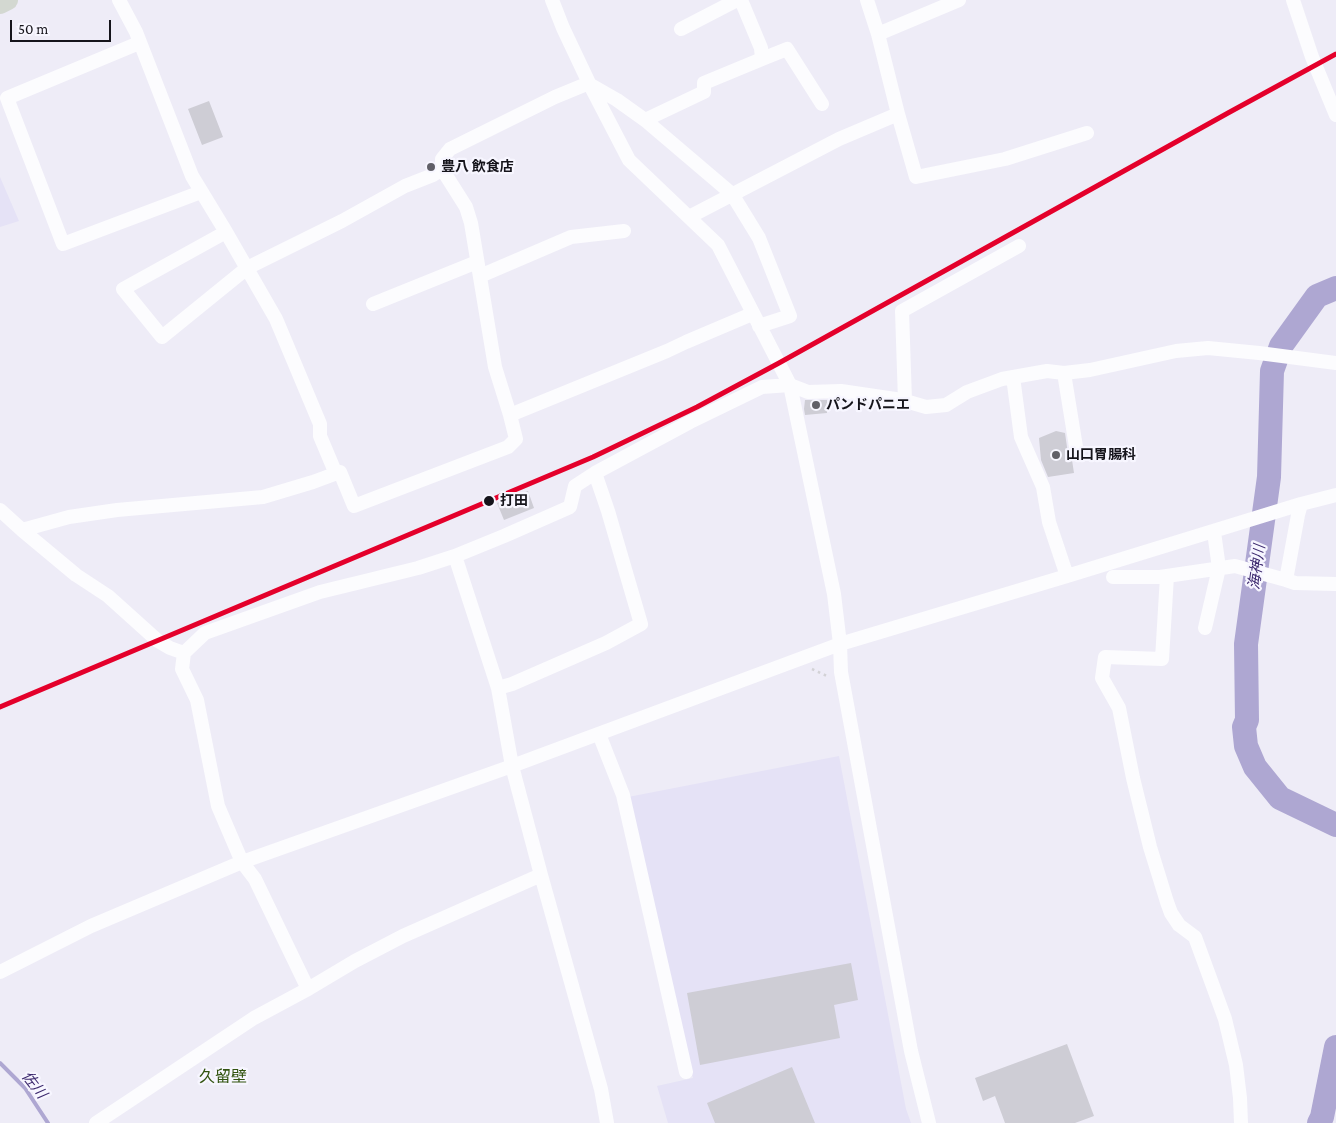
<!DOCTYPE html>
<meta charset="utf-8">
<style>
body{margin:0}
#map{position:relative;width:1336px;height:1123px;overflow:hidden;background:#eeecf7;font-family:"Crimson Pro",serif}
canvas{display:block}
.scale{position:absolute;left:10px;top:20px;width:101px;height:22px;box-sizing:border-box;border:2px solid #15141b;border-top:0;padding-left:6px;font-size:15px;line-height:18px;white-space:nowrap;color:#15141b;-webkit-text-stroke:4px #f7f6ff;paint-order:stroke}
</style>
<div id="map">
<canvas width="1336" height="1123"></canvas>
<div class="scale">50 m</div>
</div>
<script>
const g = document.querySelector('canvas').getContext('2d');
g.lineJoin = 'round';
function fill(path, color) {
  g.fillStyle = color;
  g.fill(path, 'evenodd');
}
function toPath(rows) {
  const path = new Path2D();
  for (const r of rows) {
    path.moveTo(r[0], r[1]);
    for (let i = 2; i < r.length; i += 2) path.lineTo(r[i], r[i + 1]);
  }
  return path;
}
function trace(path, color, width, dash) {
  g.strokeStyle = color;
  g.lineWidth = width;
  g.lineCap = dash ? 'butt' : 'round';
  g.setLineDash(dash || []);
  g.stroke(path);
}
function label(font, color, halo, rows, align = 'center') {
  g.font = font + ' "Crimson Pro","Noto Sans JP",serif';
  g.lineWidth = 4.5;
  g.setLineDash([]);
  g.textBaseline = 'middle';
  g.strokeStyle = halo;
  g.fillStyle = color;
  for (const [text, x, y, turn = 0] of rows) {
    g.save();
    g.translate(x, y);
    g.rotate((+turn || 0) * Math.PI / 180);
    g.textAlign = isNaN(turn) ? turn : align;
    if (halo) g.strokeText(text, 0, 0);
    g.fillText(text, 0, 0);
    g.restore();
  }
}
const built = toPath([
 [0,177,19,221,0,227],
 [839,756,906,1109,911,1123,668,1123,657,1086,693,1078,628,797]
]);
const stream = toPath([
 [0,1063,25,1088,48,1123]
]);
const river = toPath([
 [1336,288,1317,296,1281,346,1272,371,1269,477,1246,644,1247,720,1244,727,1246,746,1255,767,1280,798,1336,825],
 [1319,1123,1322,1117,1336,1047]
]);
const building = toPath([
 [209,101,223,137,202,145,188,109],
 [805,400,827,400,827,413,805,415,804,409],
 [1056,431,1065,433,1068,454,1072,460,1074,473,1048,477,1041,460,1039,438],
 [528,491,534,508,504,520,497,503],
 [851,963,858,1000,834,1005,840,1038,700,1065,687,993],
 [1067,1044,1094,1116,1075,1123,1005,1123,995,1096,983,1101,975,1078],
 [792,1067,815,1123,715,1123,707,1103]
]);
const path = toPath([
 [812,669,827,676]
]);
const minor = toPath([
 [119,0,136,32,192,176,226,232,276,319,320,424,320,436,336,474],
 [552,0,563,28,589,83,629,160,718,245,790,385,834,594,840,644,841,672,911,1051,929,1123],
 [1293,0,1312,57,1336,115],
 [681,29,737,0],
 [878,34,959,0],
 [139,43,7,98,63,244,201,192],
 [762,59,787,49,822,104],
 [589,84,617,100,645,120,704,92,704,83,762,59,761,48,741,0],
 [898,114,916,177,1005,159,1087,133],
 [645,120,732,194,759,238,790,316,759,326],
 [689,217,839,139,898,114,878,34,867,0],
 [226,232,123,289,162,337,247,268,342,221,405,186,433,175,442,169],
 [480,276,571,237,624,231],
 [373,304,477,262],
 [1064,373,1077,453],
 [1013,377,1021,437,1043,487,1049,522,1067,576],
 [905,401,902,311,1019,246],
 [510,415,667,351,686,342,752,314],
 [0,510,22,530,76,575,108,596,158,641,170,648,184,653],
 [22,530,69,517,117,510,263,497,313,482,340,472,354,506,508,447,516,439,510,415,495,367,471,223,466,207,442,169,442,159,450,149,555,97,589,83],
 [455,556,498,688,512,766,541,875,601,1089,607,1123],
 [1167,576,1162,659,1105,657,1102,678,1119,708,1133,778,1150,847,1167,902,1171,913,1179,925,1195,937,1225,1019,1236,1065,1240,1098,1241,1123],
 [1113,577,1160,577,1235,566,1286,580,1298,515,1301,504],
 [1286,580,1295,583,1336,584],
 [1205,628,1219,568,1214,532],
 [498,688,512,684,606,643,641,624,608,511,595,473],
 [599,734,623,795,686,1072],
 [0,972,91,926,242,862,512,766,840,644,1067,576,1301,504,1336,495],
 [308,989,255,879,242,862,218,806,197,700,182,669,184,653,205,633,320,592,418,568,455,556,504,536,570,507,575,486,595,473,690,422,762,387,790,385,808,392,841,391,902,400,926,407,946,405,967,392,1002,379,1047,371,1064,373,1090,370,1176,351,1208,348,1259,353,1336,363],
 [96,1123,254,1018,308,989,355,961,403,936,541,875]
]);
const highway = toPath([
 [0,4,8,0]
]);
const rail1 = toPath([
 [0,707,593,457,697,407,779,363,1228,113,1336,54]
]);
const markers = [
 [431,167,5,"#616068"],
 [816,405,5,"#616068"],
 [1056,455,5,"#616068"],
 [489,501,6,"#15141b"]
];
const poiNames = [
 ["豊八 飲食店",441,167],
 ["パンドパニエ",826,405],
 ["山口胃腸科",1066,455]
];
const stopNames = [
 ["打田",500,501]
];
const waterNames = [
 ["海神川",1257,567,-82],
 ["佐川",34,1085,52]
];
const quarterNames = [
 ["久留壁",223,1077]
];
fill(built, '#e5e2f6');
trace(stream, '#aea7d2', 4);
trace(river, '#aea7d2', 24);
fill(building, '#cecdd5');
trace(path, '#d3d2d6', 2.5, [2.5, 4]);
trace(minor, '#fcfcfe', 14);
trace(highway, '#d3d8d1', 20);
trace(rail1, '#e4002b', 5);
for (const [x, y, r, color] of markers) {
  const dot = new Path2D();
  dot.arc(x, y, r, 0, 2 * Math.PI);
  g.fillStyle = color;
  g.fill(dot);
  trace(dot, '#f7f6ff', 2);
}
label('bold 14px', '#15141b', '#f7f6ff', poiNames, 'left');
label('bold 14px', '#15141b', '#f7f6ff', stopNames, 'left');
label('italic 15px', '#3c296e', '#f7f6ff', waterNames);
label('16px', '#325310', '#f7f6ff', quarterNames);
</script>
